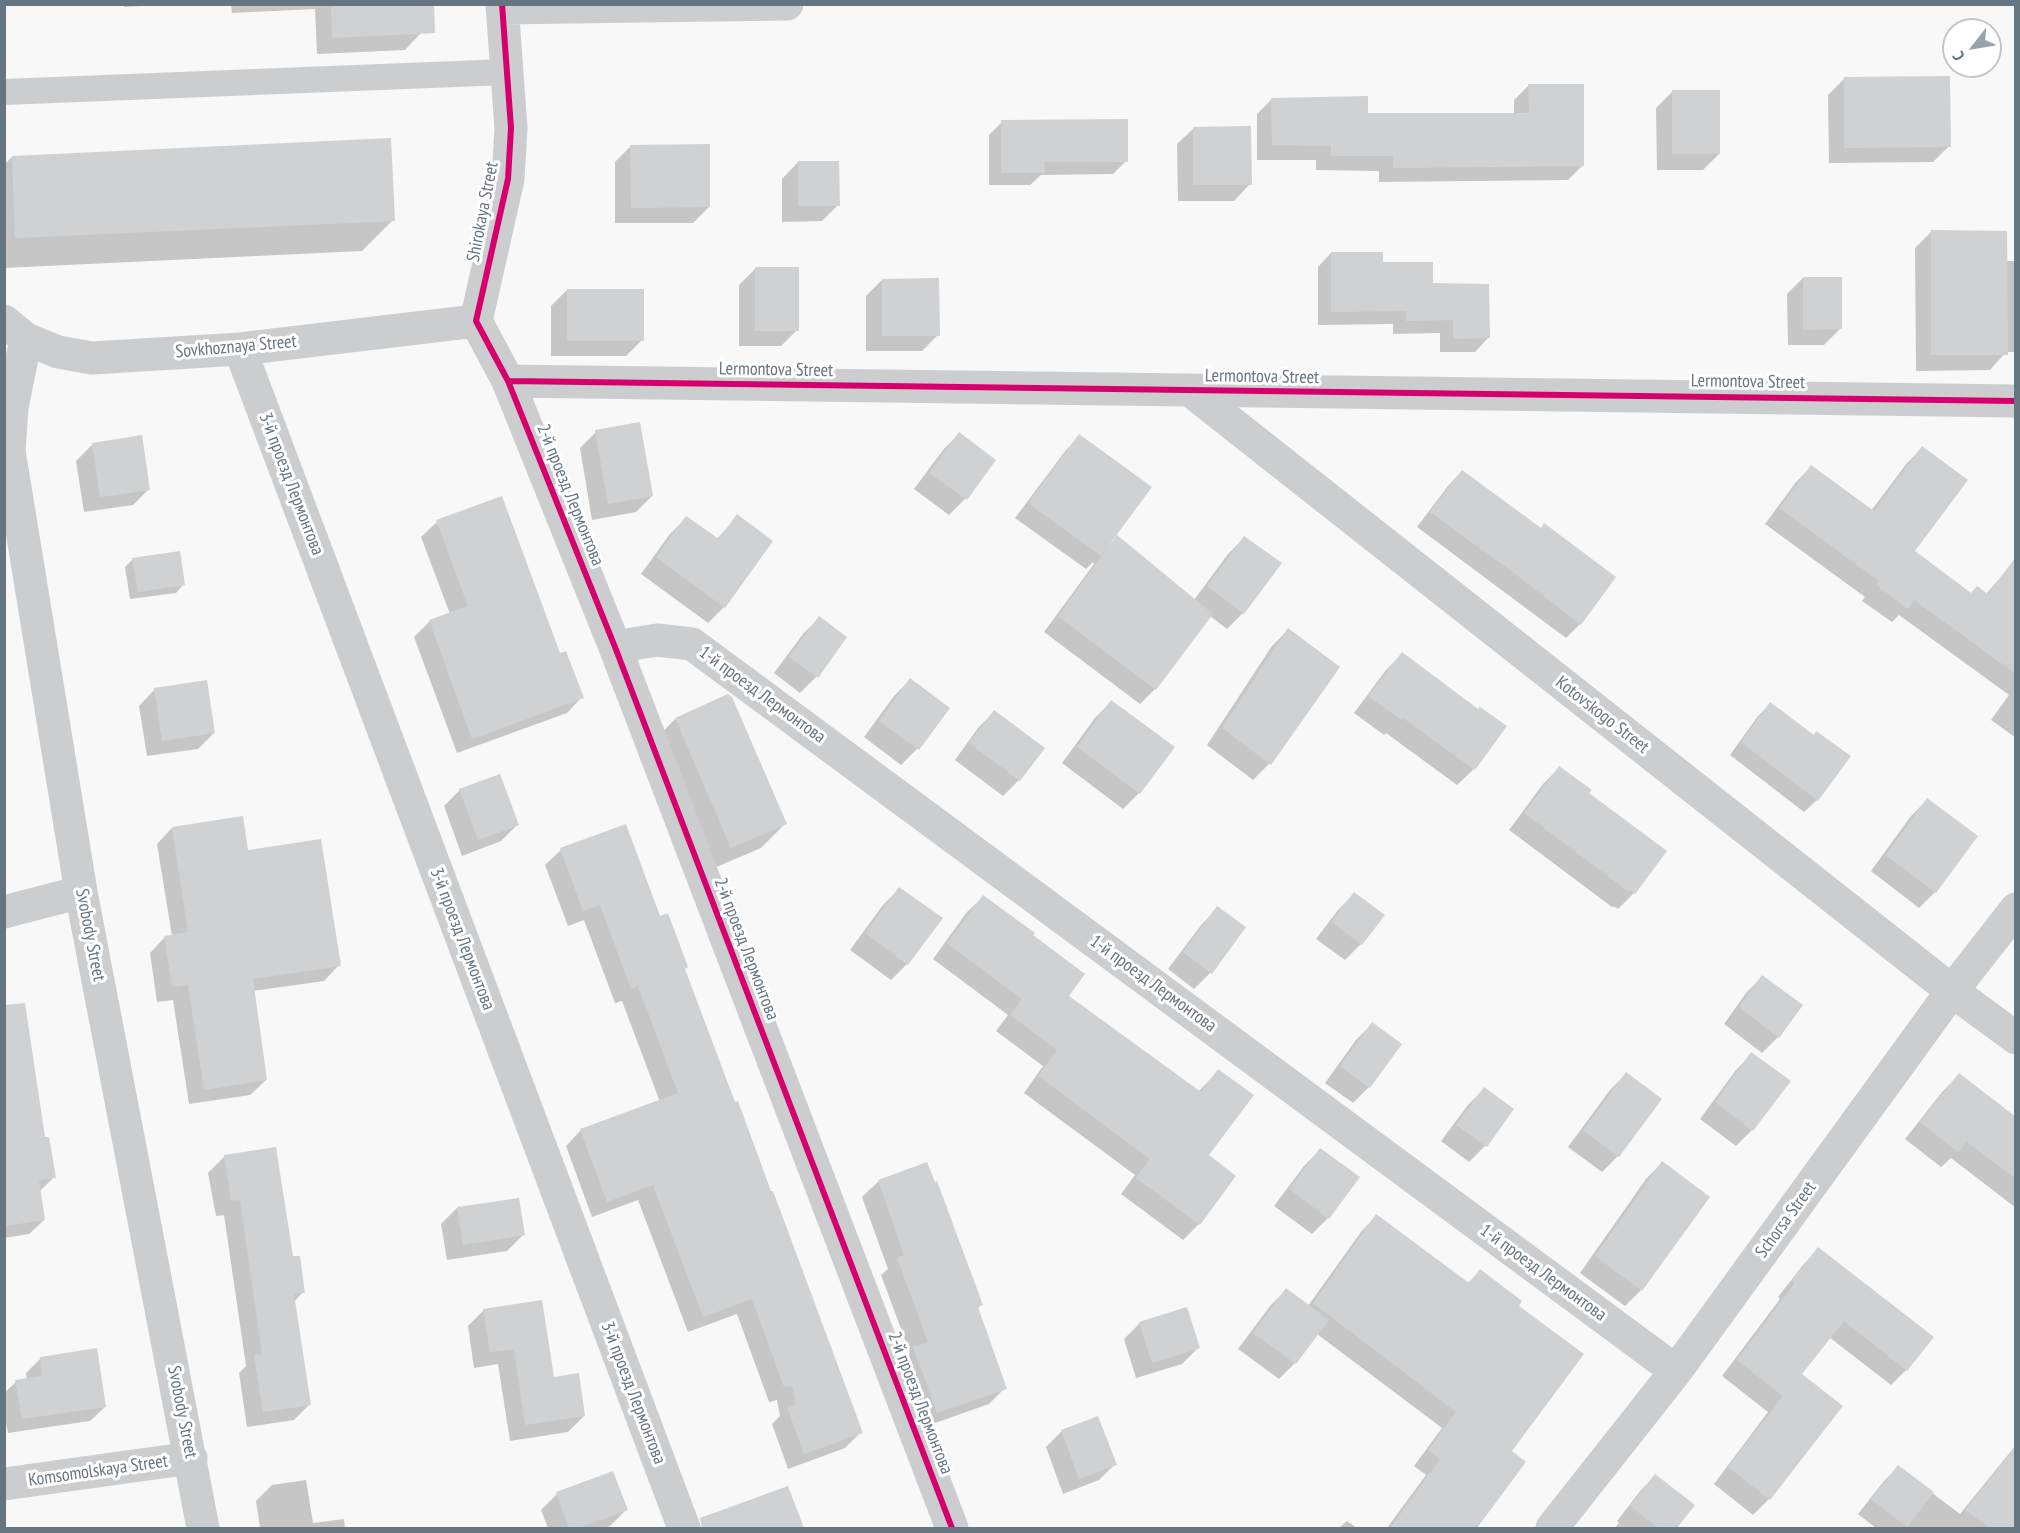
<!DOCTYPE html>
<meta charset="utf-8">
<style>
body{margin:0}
#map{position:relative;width:2020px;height:1533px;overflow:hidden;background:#f8f8f8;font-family:"PT Sans Narrow",sans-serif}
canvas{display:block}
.frame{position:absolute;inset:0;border:6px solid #657581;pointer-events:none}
.north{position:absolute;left:1942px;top:18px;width:60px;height:60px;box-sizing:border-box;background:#fff;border:2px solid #c1c8cd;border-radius:50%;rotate:239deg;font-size:16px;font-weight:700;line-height:24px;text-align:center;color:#657581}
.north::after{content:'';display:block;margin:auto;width:21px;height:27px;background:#98a3ab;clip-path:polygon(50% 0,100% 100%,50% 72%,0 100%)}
</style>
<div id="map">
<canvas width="2020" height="1533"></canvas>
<div class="frame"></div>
<div class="north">С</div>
</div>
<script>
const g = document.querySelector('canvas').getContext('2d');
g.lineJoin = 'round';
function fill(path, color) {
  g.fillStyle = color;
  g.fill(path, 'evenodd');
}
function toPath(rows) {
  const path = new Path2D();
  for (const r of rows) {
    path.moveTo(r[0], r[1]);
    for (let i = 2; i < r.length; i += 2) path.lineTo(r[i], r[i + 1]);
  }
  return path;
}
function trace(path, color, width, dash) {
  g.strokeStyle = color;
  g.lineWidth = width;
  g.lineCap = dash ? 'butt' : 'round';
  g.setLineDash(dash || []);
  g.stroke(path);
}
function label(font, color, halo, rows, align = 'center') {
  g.font = font + ' "PT Sans Narrow",sans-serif';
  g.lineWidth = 6;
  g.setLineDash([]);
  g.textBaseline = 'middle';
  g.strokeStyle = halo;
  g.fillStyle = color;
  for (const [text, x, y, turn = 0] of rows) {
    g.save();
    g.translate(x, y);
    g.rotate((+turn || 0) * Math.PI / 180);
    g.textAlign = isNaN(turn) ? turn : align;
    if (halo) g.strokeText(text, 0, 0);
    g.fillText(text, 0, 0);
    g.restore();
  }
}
const shadow = toPath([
 [124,4,179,4,124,7],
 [231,4,419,4,421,33,405,50,317,54,315,9,232,13],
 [1844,79,1949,146,1933,162,1829,163,1828,95],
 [1529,85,1583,165,1568,180,1379,182,1379,171,1316,170,1316,160,1257,160,1257,114,1272,99,1367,115,1514,115,1514,100],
 [1672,92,1719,154,1703,170,1657,170,1656,108],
 [1002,122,1126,161,1113,174,1041,175,1030,185,989,185,989,135],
 [1194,128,1250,184,1234,201,1178,201,1177,144],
 [631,146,709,207,693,223,615,223,615,162],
 [12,157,393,220,362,251,4,268,4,165],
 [798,162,838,205,822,221,782,222,782,179],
 [1931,232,2006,261,2016,261,2016,352,2006,352,1990,370,1916,371,1915,248],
 [1331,253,1382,263,1432,285,1488,338,1475,352,1440,352,1440,333,1393,334,1393,324,1318,325,1318,267],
 [755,269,797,330,781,346,739,346,739,285],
 [1803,278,1840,329,1824,345,1788,345,1787,294],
 [882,280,938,335,922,351,866,351,866,296],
 [567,290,642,340,626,356,551,356,551,306],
 [596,432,652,496,636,512,592,520,580,448],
 [959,434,994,460,965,499,949,515,914,489,943,450],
 [1080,436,1108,544,1109,545,1117,537,1194,600,1228,554,1244,538,1243,613,1227,629,1210,616,1155,689,1140,704,1044,632,1094,564,1093,562,1086,569,1015,518,1066,450],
 [93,444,149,489,133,505,84,512,76,461],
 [1922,448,1913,552,1970,594,1986,594,2013,563,2016,565,2016,738,1991,720,2009,695,1899,615,1892,622,1862,601,1865,597,1765,524,1796,482,1811,467,1871,511,1907,463],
 [1462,471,1580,624,1566,638,1417,527,1448,486],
 [738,516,771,541,724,607,708,623,641,574,670,534,686,518,716,540],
 [437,522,559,655,582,697,567,713,457,753,414,637,430,621,450,614,421,537],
 [133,559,183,585,176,593,130,599,125,567],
 [819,618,845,638,816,677,800,693,774,673,803,634],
 [1288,630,1269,764,1253,780,1207,745,1272,646],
 [1402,654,1478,711,1505,727,1474,769,1457,785,1386,733,1384,735,1354,713,1386,670],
 [910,680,948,708,917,749,901,765,864,737,894,696],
 [155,689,214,733,198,749,147,756,139,706],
 [1111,702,1139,793,1123,809,1062,763,1095,718],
 [1770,704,1814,736,1849,756,1817,800,1804,812,1730,755,1758,716],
 [994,712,1019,780,1003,796,955,760,978,728],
 [675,719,785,824,761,848,707,871,652,743],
 [1559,768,1587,794,1665,851,1634,893,1618,909,1613,906,1612,907,1509,830,1543,784],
 [460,790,517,825,501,841,462,856,444,806],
 [1927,800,1935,892,1919,908,1871,871,1911,816],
 [172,828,247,852,339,965,324,981,253,991,266,1080,250,1095,189,1104,173,1000,157,1002,150,953,165,937,172,936,157,844],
 [561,850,659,918,684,970,861,1432,845,1448,788,1469,772,1424,780,1416,777,1400,769,1402,737,1314,688,1332,638,1200,592,1217,566,1146,581,1130,660,1102,622,1001,615,1003,584,920,568,926,545,865],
 [899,889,941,919,907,964,891,980,850,950,883,905],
 [1354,894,1383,915,1361,944,1345,960,1316,939,1338,910],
 [983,897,1031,936,1067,996,1198,1092,1218,1071,1207,1156,1234,1176,1199,1224,1183,1240,1121,1194,1135,1175,1024,1093,1043,1066,996,1031,1008,1015,933,959,967,912],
 [1218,908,1244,928,1210,973,1194,989,1168,969,1202,924],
 [1762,977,1778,1037,1762,1053,1724,1024,1746,993],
 [4,1022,44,1139,54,1177,39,1192,44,1220,29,1234,4,1238],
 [1372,1024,1369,1087,1353,1103,1325,1083,1356,1040],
 [1752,1054,1752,1130,1736,1146,1700,1119,1736,1070],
 [1626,1074,1660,1099,1618,1156,1602,1172,1568,1147,1610,1090],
 [1959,1075,2016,1121,2016,1208,1951,1158,1941,1167,1905,1139,1943,1091],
 [1484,1089,1485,1146,1469,1162,1441,1141,1468,1105],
 [1320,1150,1328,1218,1312,1234,1274,1206,1304,1166],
 [225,1156,292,1258,303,1292,294,1302,310,1404,294,1420,247,1427,239,1373,246,1366,224,1215,216,1216,208,1173],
 [1662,1163,1641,1290,1625,1306,1580,1273,1646,1179],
 [879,1181,981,1305,977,1309,1005,1388,989,1404,921,1428,898,1365,910,1353,881,1275,888,1269,862,1197],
 [457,1208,523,1235,507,1251,447,1260,441,1224],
 [1376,1216,1467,1284,1480,1271,1517,1306,1510,1452,1457,1528,1387,1528,1426,1475,1414,1466,1442,1428,1317,1334,1295,1363,1279,1379,1238,1349,1270,1306,1286,1290,1308,1306,1361,1232],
 [1818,1249,1906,1370,1891,1385,1829,1337,1800,1374,1769,1499,1753,1515,1714,1484,1768,1412,1722,1376,1780,1299,1778,1297,1803,1265],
 [484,1310,553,1378,584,1416,568,1432,510,1441,498,1364,474,1368,468,1326],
 [1140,1323,1198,1348,1182,1364,1136,1378,1124,1339],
 [40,1359,105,1407,90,1421,8,1433,4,1414,4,1393,16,1382,27,1380,26,1373],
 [1062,1431,1115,1464,1099,1480,1063,1494,1046,1447],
 [2016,1445,2016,1528,1876,1528,1858,1514,1884,1481,1898,1467,1960,1514],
 [1655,1476,1693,1505,1675,1528,1615,1528,1619,1523,1617,1521,1641,1490],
 [306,1480,313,1523,344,1519,345,1528,260,1528,256,1501,272,1485],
 [787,1488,802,1528,711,1528,710,1526],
 [557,1494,626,1510,610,1526,604,1528,548,1528,541,1510],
 [1347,1521,1357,1528,1339,1528]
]);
const building = toPath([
 [331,4,434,4,435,33,332,38],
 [1950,76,1951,147,1844,148,1844,77],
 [1528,84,1584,84,1584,166,1393,168,1393,156,1331,156,1331,146,1272,145,1271,98,1368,96,1368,113,1529,113],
 [1672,90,1720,90,1720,154,1672,154],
 [1128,119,1128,162,1044,162,1045,173,1001,173,1001,120],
 [1251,126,1252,185,1193,185,1193,127],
 [391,138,395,221,15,238,12,156],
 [710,144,710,207,631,208,630,145],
 [798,161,839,161,840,206,798,206],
 [1931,230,2007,231,2008,355,1931,355],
 [1331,252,1383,252,1383,262,1433,262,1433,283,1489,284,1490,338,1453,339,1453,320,1406,321,1406,311,1331,312],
 [755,267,799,267,799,331,755,331],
 [1803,277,1842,277,1842,329,1803,330],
 [939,278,940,336,882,336,882,279],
 [567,289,644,289,644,341,567,341],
 [640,422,653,496,608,504,595,430],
 [959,432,996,460,967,500,929,473],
 [1079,434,1152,487,1101,556,1028,503],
 [142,435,150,490,100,497,92,443],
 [1922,446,1968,480,1915,551,1971,593,1977,586,1988,594,2016,557,2016,674,1914,600,1908,609,1876,585,1879,581,1779,508,1811,465,1874,511],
 [1462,470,1541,528,1544,523,1616,577,1581,625,1510,570,1430,512],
 [502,496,560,653,566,651,584,698,472,739,429,620,468,606,436,520],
 [737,514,773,541,725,608,656,557,686,516,719,539],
 [1117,535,1213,614,1156,690,1058,616],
 [1244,536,1282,563,1244,614,1207,586],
 [180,551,185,585,138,592,132,558],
 [819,616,847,637,818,678,789,657],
 [1288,628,1340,667,1271,765,1222,728],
 [1402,652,1478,709,1480,707,1507,726,1475,770,1403,718,1401,720,1368,696],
 [910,678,950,708,919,750,879,721],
 [207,680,215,733,162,741,154,688],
 [728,694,732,697,787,824,731,848,675,718],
 [1111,700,1175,747,1140,794,1077,747],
 [1770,702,1814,735,1816,731,1851,756,1818,801,1741,742],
 [994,710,1045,748,1020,781,969,743],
 [1559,766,1592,790,1589,793,1667,851,1635,894,1630,890,1629,892,1524,813],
 [500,774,519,825,478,840,459,789],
 [1927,798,1978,836,1936,893,1886,855],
 [243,816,248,850,321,839,341,966,253,979,267,1080,204,1090,188,985,172,987,164,936,188,932,172,827],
 [626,824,660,916,668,913,688,967,685,969,735,1102,738,1101,771,1191,773,1191,863,1433,804,1454,787,1407,796,1404,792,1386,784,1387,752,1299,703,1317,653,1185,607,1202,580,1129,678,1093,638,986,631,989,600,905,583,911,560,848],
 [899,887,943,918,908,965,865,933],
 [1354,892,1385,915,1362,945,1331,922],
 [983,895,1035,933,1033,935,1085,974,1069,996,1201,1092,1218,1069,1254,1095,1209,1155,1236,1176,1200,1225,1136,1178,1150,1159,1038,1076,1057,1050,1010,1015,1022,999,947,943],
 [1217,906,1246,927,1212,974,1183,952],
 [1762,975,1803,1005,1779,1038,1739,1007],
 [25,1003,45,1137,49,1137,56,1178,39,1180,45,1220,4,1226,4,1005],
 [1372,1022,1402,1044,1370,1088,1340,1066],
 [1751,1052,1791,1081,1753,1131,1715,1102],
 [1626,1072,1662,1099,1619,1157,1583,1130],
 [1959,1073,2016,1117,2016,1179,1967,1142,1958,1152,1920,1122],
 [1484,1087,1514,1109,1487,1147,1456,1125],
 [276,1147,293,1256,300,1256,305,1293,294,1294,311,1405,263,1412,254,1355,262,1354,240,1200,231,1201,224,1155],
 [1320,1148,1360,1177,1329,1219,1289,1189],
 [1662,1161,1710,1197,1642,1291,1595,1256],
 [927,1162,935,1182,937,1181,983,1305,978,1307,1007,1389,937,1413,913,1347,928,1342,897,1258,904,1255,878,1180],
 [519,1198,525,1235,463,1245,457,1207],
 [1376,1214,1469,1283,1480,1269,1522,1301,1519,1306,1584,1354,1512,1451,1526,1462,1477,1528,1390,1528,1440,1459,1428,1450,1456,1412,1313,1303],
 [1818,1247,1934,1337,1907,1371,1844,1321,1802,1374,1843,1406,1770,1500,1728,1467,1783,1396,1737,1360,1795,1283,1792,1280],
 [1286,1288,1329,1320,1296,1364,1253,1333],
 [542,1300,554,1377,579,1373,585,1416,525,1425,514,1349,490,1352,483,1309],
 [1187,1307,1200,1348,1152,1363,1139,1322],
 [97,1348,106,1407,22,1419,15,1380,42,1376,40,1357],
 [1098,1416,1117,1465,1079,1479,1061,1430],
 [2016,1446,2016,1528,1990,1528,1965,1510],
 [1898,1465,1934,1492,1907,1527,1871,1499],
 [613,1471,628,1510,578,1528,569,1528,556,1492],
 [1655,1474,1695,1505,1677,1528,1658,1528,1630,1506],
 [788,1486,804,1528,702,1528,700,1518]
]);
const service = toPath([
 [4,92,506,72]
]);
const minor = toPath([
 [502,4,511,128,508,179,476,321,508,381,615,647,952,1528],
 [502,8,787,4],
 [4,321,26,339,58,352,92,358,240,349,476,321],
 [26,339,12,407,9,451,81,892,203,1528],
 [240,349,684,1528],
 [508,381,2016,401],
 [1191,391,1952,991,2016,1038],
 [615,647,657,640,692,644,1676,1371],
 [4,912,81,892],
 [4,1484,191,1458],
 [1552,1528,1676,1371,1952,991,2016,909]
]);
const cycleway = toPath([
 [502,4,511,128,508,179,476,321,508,381,615,647,952,1528],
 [508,381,2016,401]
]);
const streetNames = [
 ["Shirokaya Street",483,212,-79],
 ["Sovkhoznaya Street",236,347,-5],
 ["Lermontova Street",776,370,1],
 ["Lermontova Street",1262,377,1],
 ["Lermontova Street",1748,382,1],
 ["3-й проезд Лермонтова",291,484,69],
 ["2-й проезд Лермонтова",570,495,68],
 ["1-й проезд Лермонтова",762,695,36],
 ["Kotovskogo Street",1602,715,38],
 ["Svobody Street",90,935,79],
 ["3-й проезд Лермонтова",462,939,69],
 ["2-й проезд Лермонтова",746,949,69],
 ["1-й проезд Лермонтова",1153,984,36],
 ["Schorsa Street",1786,1220,-54],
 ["1-й проезд Лермонтова",1543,1273,36],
 ["3-й проезд Лермонтова",633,1393,69],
 ["2-й проезд Лермонтова",920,1403,69],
 ["Svobody Street",182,1412,79],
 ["Komsomolskaya Street",98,1471,-8]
];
fill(shadow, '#0003');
fill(building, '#cfd1d2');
trace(service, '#cbcdce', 26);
trace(minor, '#cbcdce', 33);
trace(cycleway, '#d6006c', 6);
label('18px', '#657581', '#fff', streetNames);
</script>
